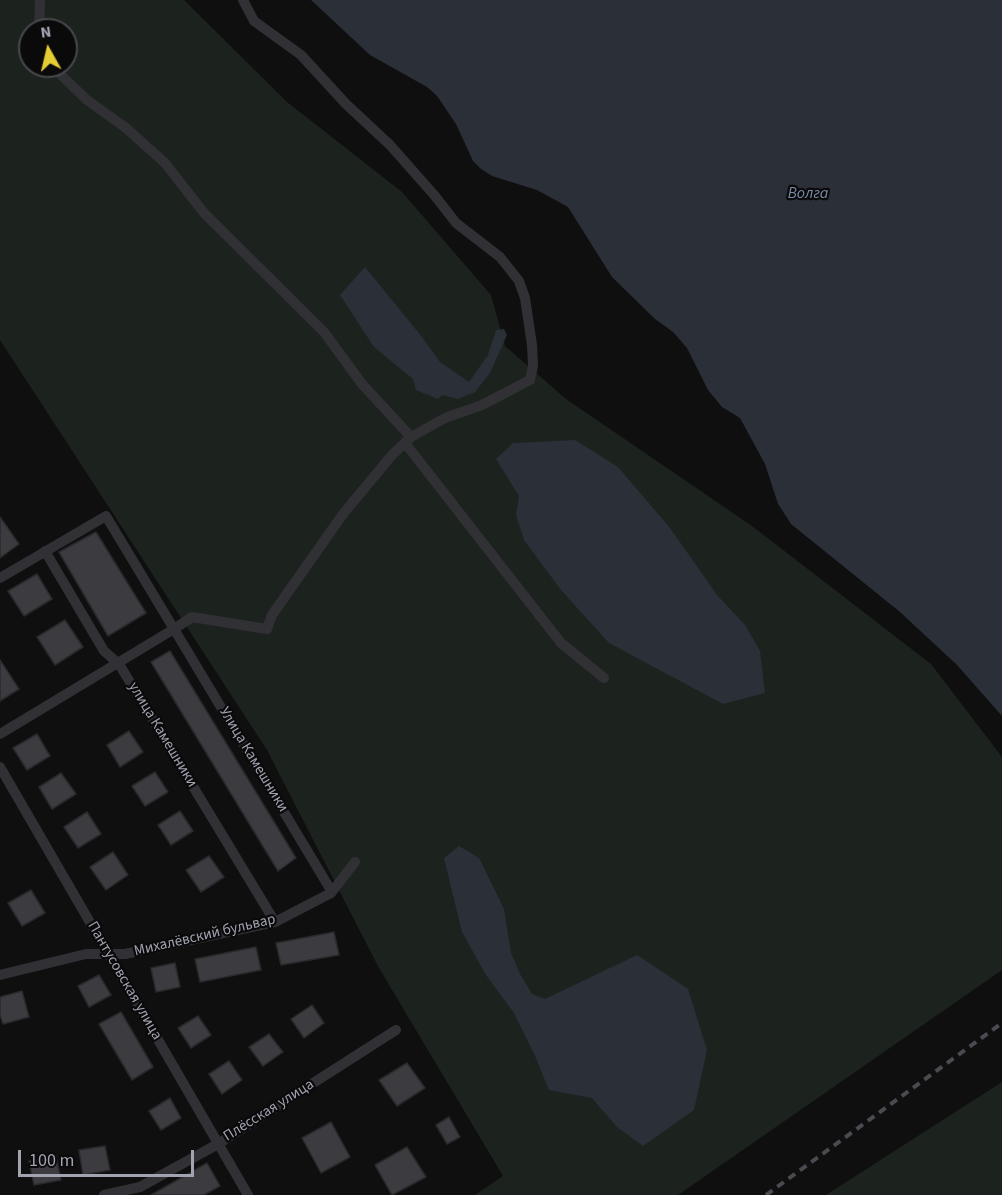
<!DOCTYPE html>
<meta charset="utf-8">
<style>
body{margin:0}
#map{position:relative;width:1002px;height:1195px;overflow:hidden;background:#0f0f10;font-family:"Source Sans 3",sans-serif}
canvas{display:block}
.north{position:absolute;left:18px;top:18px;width:60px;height:60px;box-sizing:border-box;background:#0b0a0b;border:2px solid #47474d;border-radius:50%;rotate:352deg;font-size:16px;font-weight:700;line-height:24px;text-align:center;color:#a1a3b1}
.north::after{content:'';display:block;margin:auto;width:21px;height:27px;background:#e5cc33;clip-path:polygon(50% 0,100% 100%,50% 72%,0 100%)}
.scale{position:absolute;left:18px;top:1150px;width:176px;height:27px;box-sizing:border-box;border:3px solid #a1a3b1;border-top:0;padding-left:8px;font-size:18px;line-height:21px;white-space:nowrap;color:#a1a3b1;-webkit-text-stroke:4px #0b0a0b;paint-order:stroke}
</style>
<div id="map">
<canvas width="1002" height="1195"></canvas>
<div class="north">N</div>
<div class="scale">100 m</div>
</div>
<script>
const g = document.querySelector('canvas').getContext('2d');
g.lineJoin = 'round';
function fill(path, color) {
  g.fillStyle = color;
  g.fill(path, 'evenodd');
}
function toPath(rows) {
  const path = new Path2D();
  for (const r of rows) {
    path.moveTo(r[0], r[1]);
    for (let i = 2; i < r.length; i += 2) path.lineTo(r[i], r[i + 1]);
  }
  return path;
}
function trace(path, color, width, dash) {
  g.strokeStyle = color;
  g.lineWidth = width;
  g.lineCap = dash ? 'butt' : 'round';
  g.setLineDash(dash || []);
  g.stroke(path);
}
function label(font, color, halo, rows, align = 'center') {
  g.font = font + ' "Source Sans 3",sans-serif';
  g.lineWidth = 4.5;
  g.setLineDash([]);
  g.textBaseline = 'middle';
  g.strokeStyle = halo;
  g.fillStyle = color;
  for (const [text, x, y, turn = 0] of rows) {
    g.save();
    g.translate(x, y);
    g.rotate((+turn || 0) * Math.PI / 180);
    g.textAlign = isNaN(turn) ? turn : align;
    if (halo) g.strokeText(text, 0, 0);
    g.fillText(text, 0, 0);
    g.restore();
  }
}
const green = toPath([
 [0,0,184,0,287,102,402,192,491,295,505,346,566,399,752,526,931,664,1002,757,1002,970,678,1195,475,1195,503,1176,379,968,267,750,0,340],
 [30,30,66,30,66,66,30,66],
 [1002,1082,1002,1195,826,1195]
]);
const water = toPath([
 [311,0,1002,0,1002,716,957,665,900,612,791,524,778,504,765,464,740,418,722,407,708,390,687,348,673,332,655,319,612,277,568,207,537,190,492,176,481,169,473,161,456,124,437,96,427,87,370,55],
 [365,267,422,337,440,362,469,382,488,355,496,330,504,329,507,335,490,373,475,392,458,399,442,395,438,399,416,390,413,379,374,347,340,295],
 [575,440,618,467,670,528,717,595,745,625,760,651,765,693,723,704,609,643,561,590,524,540,516,515,519,496,496,459,513,443],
 [459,846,479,858,504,909,511,953,520,974,532,994,545,999,637,955,688,989,707,1050,694,1110,643,1146,617,1127,592,1098,549,1090,535,1056,514,1013,486,975,462,932,444,858]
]);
const building = toPath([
 [0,517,19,544,0,558,0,517],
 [96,532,146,613,108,636,59,552,96,532],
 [37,574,52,599,24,616,8,591,37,574],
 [65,620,83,647,55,665,37,637,65,620],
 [170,651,296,858,278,871,151,662,170,651],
 [0,660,19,689,0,701,0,660],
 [129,731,143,752,120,767,107,745,129,731],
 [37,734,50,756,27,770,13,748,37,734],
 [155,772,168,792,145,806,132,786,155,772],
 [61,773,76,794,52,809,39,787,61,773],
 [180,811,193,831,171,845,158,825,180,811],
 [87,812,101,834,78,848,64,827,87,812],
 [113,852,128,875,106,890,90,867,113,852],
 [209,856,224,877,201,892,186,870,209,856],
 [31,890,45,913,22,926,8,903,31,890],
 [334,932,339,955,281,965,276,943,334,932],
 [256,947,261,970,200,982,195,959,256,947],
 [175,963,180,987,156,992,151,968,175,963],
 [99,975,111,995,89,1007,78,986,99,975],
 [22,991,29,1017,3,1024,0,1015,0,997,22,991],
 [312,1005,324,1023,304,1038,291,1019,312,1005],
 [121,1012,153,1067,132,1080,99,1024,121,1012],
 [198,1016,211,1035,191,1048,178,1028,198,1016],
 [269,1034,283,1052,263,1066,249,1047,269,1034],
 [229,1061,242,1080,222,1094,209,1074,229,1061],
 [407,1063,425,1088,397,1106,379,1080,407,1063],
 [170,1098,181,1118,161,1130,149,1111,170,1098],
 [449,1117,460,1137,447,1144,436,1125,449,1117],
 [331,1122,350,1157,321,1173,302,1138,331,1122],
 [105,1146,110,1170,83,1175,79,1150,105,1146],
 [407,1147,426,1177,392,1195,375,1165,407,1147],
 [56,1156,61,1180,34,1185,29,1161,56,1156],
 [207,1163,220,1186,204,1195,151,1195,207,1163]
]);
const minor = toPath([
 [243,0,254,21,301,55,346,104,390,145,435,196,456,223,500,257,519,281,525,298,532,345,533,366,530,380,482,405,445,418,411,437,392,455,343,514,272,615,267,629,192,617,174,629,332,892],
 [39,30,40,0],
 [54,66,62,76,87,100,126,128,165,163,204,213,324,332,362,384,411,437],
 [405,443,561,643,604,678],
 [45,551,104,651,119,664,275,922],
 [0,578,106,516,174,629,0,734],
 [0,767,248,1195],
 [0,975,86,954,125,954,275,922,331,893,355,862],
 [104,1195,140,1187,218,1144,396,1030]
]);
const rail = toPath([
 [766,1195,1002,1023]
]);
const streetNames = [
 ["улица Камешники",162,735,59],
 ["Улица Камешники",253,760,59],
 ["Михалёвский бульвар",205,936,-13],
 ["Пантусовская улица",124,981,60],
 ["Плёсская улица",269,1111,-32]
];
const waterNames = [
 ["Волга",808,194]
];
fill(green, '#1c231e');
fill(water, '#2a2f38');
fill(building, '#3c3c40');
trace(building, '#2a292c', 1.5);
trace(minor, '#313135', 10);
trace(rail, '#4a4a50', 4, [8, 6]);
label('15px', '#a1a3b1', '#0b0a0b', streetNames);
label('italic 16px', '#798aaa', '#0b0a0b', waterNames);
</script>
